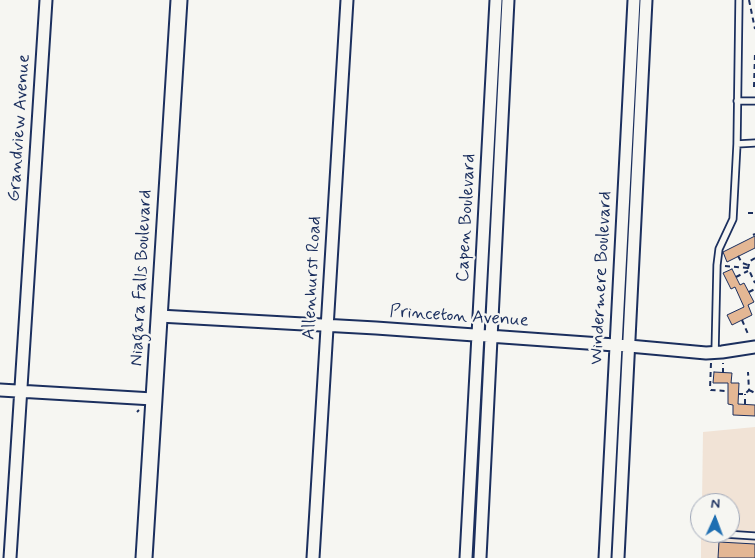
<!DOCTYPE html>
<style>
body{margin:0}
#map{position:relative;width:755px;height:558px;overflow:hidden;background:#f6f6f2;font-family:Mynerve,sans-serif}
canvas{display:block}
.north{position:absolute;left:690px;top:493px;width:50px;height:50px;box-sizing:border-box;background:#f6f6f2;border:1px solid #9ea6b7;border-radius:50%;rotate:2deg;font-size:14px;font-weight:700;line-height:20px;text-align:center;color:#1b2f5e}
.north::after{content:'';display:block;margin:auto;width:18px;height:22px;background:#1f6fb2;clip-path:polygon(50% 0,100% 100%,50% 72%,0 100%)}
</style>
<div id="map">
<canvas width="755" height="558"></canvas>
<div class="north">N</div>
</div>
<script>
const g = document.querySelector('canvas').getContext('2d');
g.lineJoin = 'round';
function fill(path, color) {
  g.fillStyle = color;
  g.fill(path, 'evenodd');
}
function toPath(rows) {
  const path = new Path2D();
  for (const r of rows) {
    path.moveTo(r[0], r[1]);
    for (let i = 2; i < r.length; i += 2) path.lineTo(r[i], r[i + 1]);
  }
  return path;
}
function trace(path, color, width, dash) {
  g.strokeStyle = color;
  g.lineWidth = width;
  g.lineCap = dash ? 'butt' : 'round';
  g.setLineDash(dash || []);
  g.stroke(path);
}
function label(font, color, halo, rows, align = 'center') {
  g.font = font + ' Mynerve,sans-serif';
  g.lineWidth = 4.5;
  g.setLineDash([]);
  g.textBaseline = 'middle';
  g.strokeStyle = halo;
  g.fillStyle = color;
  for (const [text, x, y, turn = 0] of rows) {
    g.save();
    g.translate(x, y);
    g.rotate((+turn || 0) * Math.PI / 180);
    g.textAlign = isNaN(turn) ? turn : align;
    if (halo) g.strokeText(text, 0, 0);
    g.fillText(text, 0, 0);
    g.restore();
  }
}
const built = toPath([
 [755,427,755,558,701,558,701,533,730,533,730,503,702,503,703,432]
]);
const green = toPath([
 [494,127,496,128,487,321,485,322],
 [482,350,485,352,474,551,472,553]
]);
const building = toPath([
 [755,236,755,248,727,262,723,252,755,236],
 [732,269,740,285,744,283,754,302,748,305,752,315,732,325,727,315,744,307,735,287,731,289,723,273,732,269],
 [714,372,732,373,731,383,739,383,738,404,755,405,755,416,733,415,733,405,728,404,728,383,713,383,714,372],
 [719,542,755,544,755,558,718,558,719,542]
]);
const path = toPath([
 [749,0,755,29],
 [754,87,755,53],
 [748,213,755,213],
 [753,235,755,234],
 [738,256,742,263,748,265],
 [755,258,750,261,748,268,755,283],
 [725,266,748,268],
 [736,277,748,271],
 [749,292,755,289],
 [742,320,748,334],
 [711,363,710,389,711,390,726,391],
 [723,373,723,363],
 [749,390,755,393],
 [738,394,745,394,749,390,748,372],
 [745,404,745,394],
 [137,412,139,410]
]);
const lane = toPath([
 [737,101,755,101],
 [737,144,739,0],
 [715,353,717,265,719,249,733,219,737,144,755,143],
 [724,534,755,536]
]);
const street = toPath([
 [159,316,376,328,629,346,706,353,722,352,755,347],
 [0,390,153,399],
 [10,558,46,0],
 [313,558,347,0],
 [466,558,496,0],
 [480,558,508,0],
 [605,558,634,0],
 [618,558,646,0]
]);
const secondary = toPath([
 [144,558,179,0]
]);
const streetNames = [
 ["Grandview Avenue",20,128,-86],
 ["Capen Boulevard",467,218,-87],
 ["Niagara Falls Boulevard",142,278,-87],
 ["Allenhurst Road",313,278,-87],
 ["Windermere Boulevard",602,278,-87],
 ["Princeton Avenue",459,317,4]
];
fill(built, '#f1e3d6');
fill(green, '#c0db93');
fill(building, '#e4b794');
trace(building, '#1b2f5e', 1);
trace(lane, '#1b2f5e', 9);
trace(street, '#1b2f5e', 15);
trace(secondary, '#1b2f5e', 19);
trace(path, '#1b2f5e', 2, [5, 4]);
trace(lane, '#f6f6f2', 5.5);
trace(street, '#f6f6f2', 11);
trace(secondary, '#f6f6f2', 15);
label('18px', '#1b2f5e', '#f6f6f2', streetNames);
</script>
